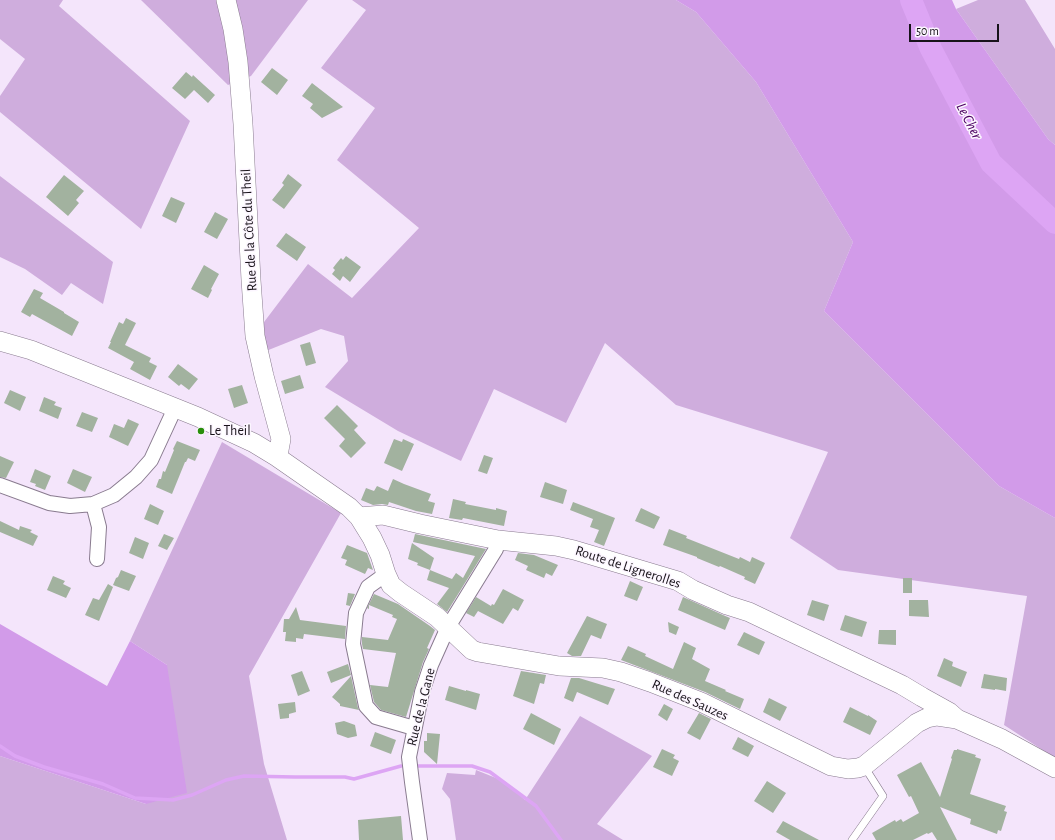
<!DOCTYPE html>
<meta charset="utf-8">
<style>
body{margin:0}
#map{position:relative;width:1055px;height:840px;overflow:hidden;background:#f4e5fb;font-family:"Alegreya Sans",sans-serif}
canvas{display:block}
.scale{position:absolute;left:909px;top:24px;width:90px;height:18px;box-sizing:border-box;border:2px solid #18131a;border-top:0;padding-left:5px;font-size:12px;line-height:14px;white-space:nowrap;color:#18131a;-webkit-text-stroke:3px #fcf6ff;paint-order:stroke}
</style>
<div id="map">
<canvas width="1055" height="840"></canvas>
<div class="scale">50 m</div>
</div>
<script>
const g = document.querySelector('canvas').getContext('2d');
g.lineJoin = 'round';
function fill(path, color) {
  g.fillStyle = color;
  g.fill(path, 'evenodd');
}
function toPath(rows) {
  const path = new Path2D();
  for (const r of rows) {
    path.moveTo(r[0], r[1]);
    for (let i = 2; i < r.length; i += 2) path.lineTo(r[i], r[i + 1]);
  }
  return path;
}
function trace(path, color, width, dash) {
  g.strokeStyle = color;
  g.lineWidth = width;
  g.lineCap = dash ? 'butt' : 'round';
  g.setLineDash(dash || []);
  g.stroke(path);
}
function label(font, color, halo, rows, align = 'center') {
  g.font = font + ' "Alegreya Sans",sans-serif';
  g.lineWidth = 3;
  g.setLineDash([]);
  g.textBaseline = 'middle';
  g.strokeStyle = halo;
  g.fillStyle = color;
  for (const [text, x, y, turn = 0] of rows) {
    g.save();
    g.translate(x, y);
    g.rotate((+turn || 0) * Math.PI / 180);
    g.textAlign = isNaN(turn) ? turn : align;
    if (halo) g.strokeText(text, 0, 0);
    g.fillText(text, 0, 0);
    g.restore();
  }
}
const green = toPath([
 [0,0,63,0,59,6,190,121,141,229,0,112,0,96,25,59,0,39],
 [141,0,308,0,251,76,228,85],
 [352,0,676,0,696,12,756,82,853,242,824,311,999,486,1055,518,1055,758,1004,725,1027,596,838,570,790,538,828,452,676,405,605,343,566,423,494,389,461,461,398,431,325,387,348,361,344,336,321,329,266,351,261,326,308,264,352,298,419,228,337,160,375,108,321,68,366,10],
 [978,0,1025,0,1055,49,1055,145,1048,139,956,9],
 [0,176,113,262,103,304,71,283,62,295,25,269,0,257],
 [222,442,341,513,249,676,264,764,287,840,0,840,0,756,146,804,167,665,130,641],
 [580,716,652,756,597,824,623,840,456,840,450,799,442,789,447,773,475,775,476,770,506,782,525,800]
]);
const forest = toPath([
 [676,0,952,0,956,9,1048,139,1055,145,1055,518,999,486,824,311,853,242,756,82,696,12],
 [0,624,107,686,130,641,167,665,187,793,146,804,0,756]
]);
const stream = toPath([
 [0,746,15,756,44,767,103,784,135,798,173,800,192,795,226,780,244,776,295,777,345,777,354,779,401,766],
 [417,766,472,766,490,772,536,806,561,840]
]);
const river = toPath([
 [911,0,931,49,991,163,1055,223]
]);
const building = toPath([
 [272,68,288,80,277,95,261,82],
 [186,72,192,77,193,75,215,95,208,103,194,90,185,99,172,88],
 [312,83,343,107,322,118,310,108,313,104,302,96],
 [288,174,302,185,284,209,272,200,284,185,282,183],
 [64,175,84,191,76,200,79,203,68,216,46,197],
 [171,197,185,203,176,223,162,216],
 [215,212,228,219,217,239,204,232],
 [286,233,306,247,297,261,276,246],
 [346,256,361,267,350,282,343,276,340,281,332,274,335,270,333,268,336,264,341,258,343,260],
 [204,265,219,274,211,289,212,290,208,298,191,289],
 [34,289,43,293,40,298,64,312,64,313,79,322,72,336,32,314,30,317,21,312],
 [126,318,136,323,125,345,151,358,149,362,157,366,150,380,130,369,134,362,108,348,111,342,110,342,119,322,123,324],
 [310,342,316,363,306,366,300,345],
 [178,364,198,379,189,390,181,384,179,386,168,377],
 [300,375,304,388,285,394,281,381],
 [242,385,248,403,234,408,228,389],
 [10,390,26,397,20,411,4,403],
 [44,397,56,402,54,405,62,408,58,419,39,411],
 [337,405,358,426,354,430,366,443,351,458,339,446,345,439,324,418],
 [82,412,98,418,92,432,76,426],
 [128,419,139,424,128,446,109,437,114,424,124,428],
 [394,439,402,442,403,439,414,444,402,471,384,463],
 [177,441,200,450,195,461,188,458,186,462,185,462,172,494,156,487,159,479,161,479,163,471,165,472,174,450,173,449],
 [484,455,493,458,487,474,478,471],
 [0,456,14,462,6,478,0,477],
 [35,469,51,476,45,490,35,486,36,484,30,482],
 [73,469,92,477,85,492,67,483],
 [393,479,404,484,431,494,428,501,435,503,432,514,416,511,389,502,388,505,382,504,373,505,361,500,366,488,374,491,377,486,388,491],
 [545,482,567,490,563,504,540,497],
 [453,499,466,502,465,504,496,510,496,508,507,511,504,526,463,518,462,520,449,518],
 [573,502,615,518,604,546,594,542,599,530,590,527,593,519,570,510],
 [150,504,164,511,158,525,144,519],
 [641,508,660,517,654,529,635,521],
 [0,521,19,530,20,526,32,530,30,532,38,536,33,546,0,532],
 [669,529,687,536,686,538,739,559,740,557,750,562,752,557,765,563,755,584,744,579,745,577,720,566,719,567,697,558,697,557,663,545],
 [164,534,174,538,167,550,158,546],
 [415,534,486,549,447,612,437,604,449,588,427,580,430,570,452,579,456,573,463,578,475,556,413,542],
 [135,537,149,543,143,559,129,553],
 [412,543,434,558,430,570,417,565,418,563,408,559],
 [347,545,367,553,373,570,368,568,365,574,345,565,347,560,341,558],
 [518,553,534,555,558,565,552,576,546,573,544,578,526,570,528,566,515,560],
 [121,570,136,576,129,591,113,585,116,578,118,577],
 [53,576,65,581,63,584,71,588,66,598,47,590],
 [903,578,912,578,912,593,903,593],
 [630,581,643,587,637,601,624,596],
 [108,584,113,587,99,621,85,615,93,598,99,600],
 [503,589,524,600,518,611,513,608,503,624,478,611,474,617,466,613,476,597,491,606,492,604,494,605],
 [348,593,355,594,350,606,346,605],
 [374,594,398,604,430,626,435,630,427,648,429,649,423,662,406,717,381,710,374,702,370,685,388,687,396,653,363,649,362,644,362,637,388,640,397,619,392,617,393,615,369,605,369,609,367,608],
 [683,597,723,615,730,618,725,630,678,610],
 [812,600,829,605,824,621,807,615],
 [909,600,928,600,929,617,909,616],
 [296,607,300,620,346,626,345,639,304,634,303,639,296,638,296,642,285,641,286,632,283,632,284,619,289,619],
 [845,615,867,622,862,637,840,630],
 [587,616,607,624,601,639,591,635,581,656,572,656,567,653],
 [668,622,679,627,676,635,669,632],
 [879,630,896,630,896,645,878,644],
 [744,632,765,642,759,655,737,645],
 [684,642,696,648,692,659,710,669,705,681,726,690,725,691,744,699,740,709,705,692,621,660,628,646,646,654,645,656,673,669],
 [944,658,953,662,952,666,967,672,961,687,937,676],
 [348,664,351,675,331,683,327,672],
 [302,671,310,691,298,696,291,675],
 [521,671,546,675,544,684,540,683,534,704,513,696],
 [984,674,1007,678,1006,691,995,689,995,690,981,688],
 [351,676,358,708,359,710,340,706,340,704,332,697],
 [571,678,579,678,615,689,608,705,577,692,573,702,564,698],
 [449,686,466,691,466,690,480,694,476,710,445,700],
 [769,698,787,707,780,721,763,712],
 [295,702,296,712,289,714,289,718,280,719,278,704],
 [664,704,673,709,667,721,658,715],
 [850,707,868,716,868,715,877,721,870,735,843,722],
 [531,713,561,729,554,745,523,729],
 [699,713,711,719,700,740,687,733],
 [344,721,355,725,357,736,348,738,337,734,335,723],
 [375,732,396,740,391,754,370,746],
 [427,733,440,734,437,764,424,752,424,741,427,741],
 [738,737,754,746,748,757,732,749],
 [662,749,675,755,673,758,679,761,672,776,653,767],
 [957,749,976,755,975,757,981,759,970,794,1006,806,1004,811,1007,812,1001,831,998,830,997,834,970,824,971,819,940,807,957,840,937,840,932,832,928,834,927,833,913,840,876,840,872,833,895,820,896,822,901,819,903,822,919,813,911,796,909,797,897,775,921,762,940,797,952,759,951,758,954,750,957,750],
 [767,781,786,793,773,813,754,801],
 [401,816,403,840,359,840,358,820],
 [783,821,819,840,790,840,776,832]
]);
const lane = toPath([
 [852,840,883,796,864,766]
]);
const street = toPath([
 [0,485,49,503,70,506,93,504,114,495,136,477,151,460,175,408],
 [93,504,99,527,97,559],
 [386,574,368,587,356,613,353,644,366,706,376,717,414,728],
 [420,840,412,782,409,757,422,692,431,665,448,627,496,549,498,540]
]);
const secondary = toPath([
 [226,0,233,29,238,62,243,124,251,280,255,336,264,376,281,439,279,450,277,457],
 [0,341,31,350,198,417,254,443,277,457,349,507,359,517,372,538,380,555,386,574,391,585,401,593,437,617,472,650,478,652,559,666,603,668,621,672,650,682,701,702,831,766,848,769,858,768,864,766,917,723,927,718,937,716,957,719],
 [359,517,383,515,420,524,498,540,556,546,574,550,678,581,693,590,727,605,749,612,902,685,922,697,949,712,957,719,1002,739,1055,768]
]);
const markers = [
 [201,431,4,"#288e0a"]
];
const streetNames = [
 ["Rue de la Côte du Theil",249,230,-93],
 ["Route de Lignerolles",628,567,18],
 ["Rue des Sauzes",690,700,24],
 ["Rue de la Gane",421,707,-76]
];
const poiNames = [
 ["Le Theil",209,431]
];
const waterNames = [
 ["Le Cher",969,121,62]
];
fill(green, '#cfaddd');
fill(forest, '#d29be9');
trace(stream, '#dda5f4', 3.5);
trace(river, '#dda5f4', 22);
fill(building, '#a2b29f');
trace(lane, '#897b8f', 8);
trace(street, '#897b8f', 16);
trace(secondary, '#897b8f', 20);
trace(lane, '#fff', 7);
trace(street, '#fff', 14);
trace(secondary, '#fff', 19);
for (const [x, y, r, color] of markers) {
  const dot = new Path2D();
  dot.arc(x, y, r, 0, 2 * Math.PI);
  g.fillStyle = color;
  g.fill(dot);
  trace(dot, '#fcf6ff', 1.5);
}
label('14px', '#18131a', '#fcf6ff', streetNames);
label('14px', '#18131a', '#fcf6ff', poiNames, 'left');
label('italic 15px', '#4c0062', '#fcf6ff', waterNames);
</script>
